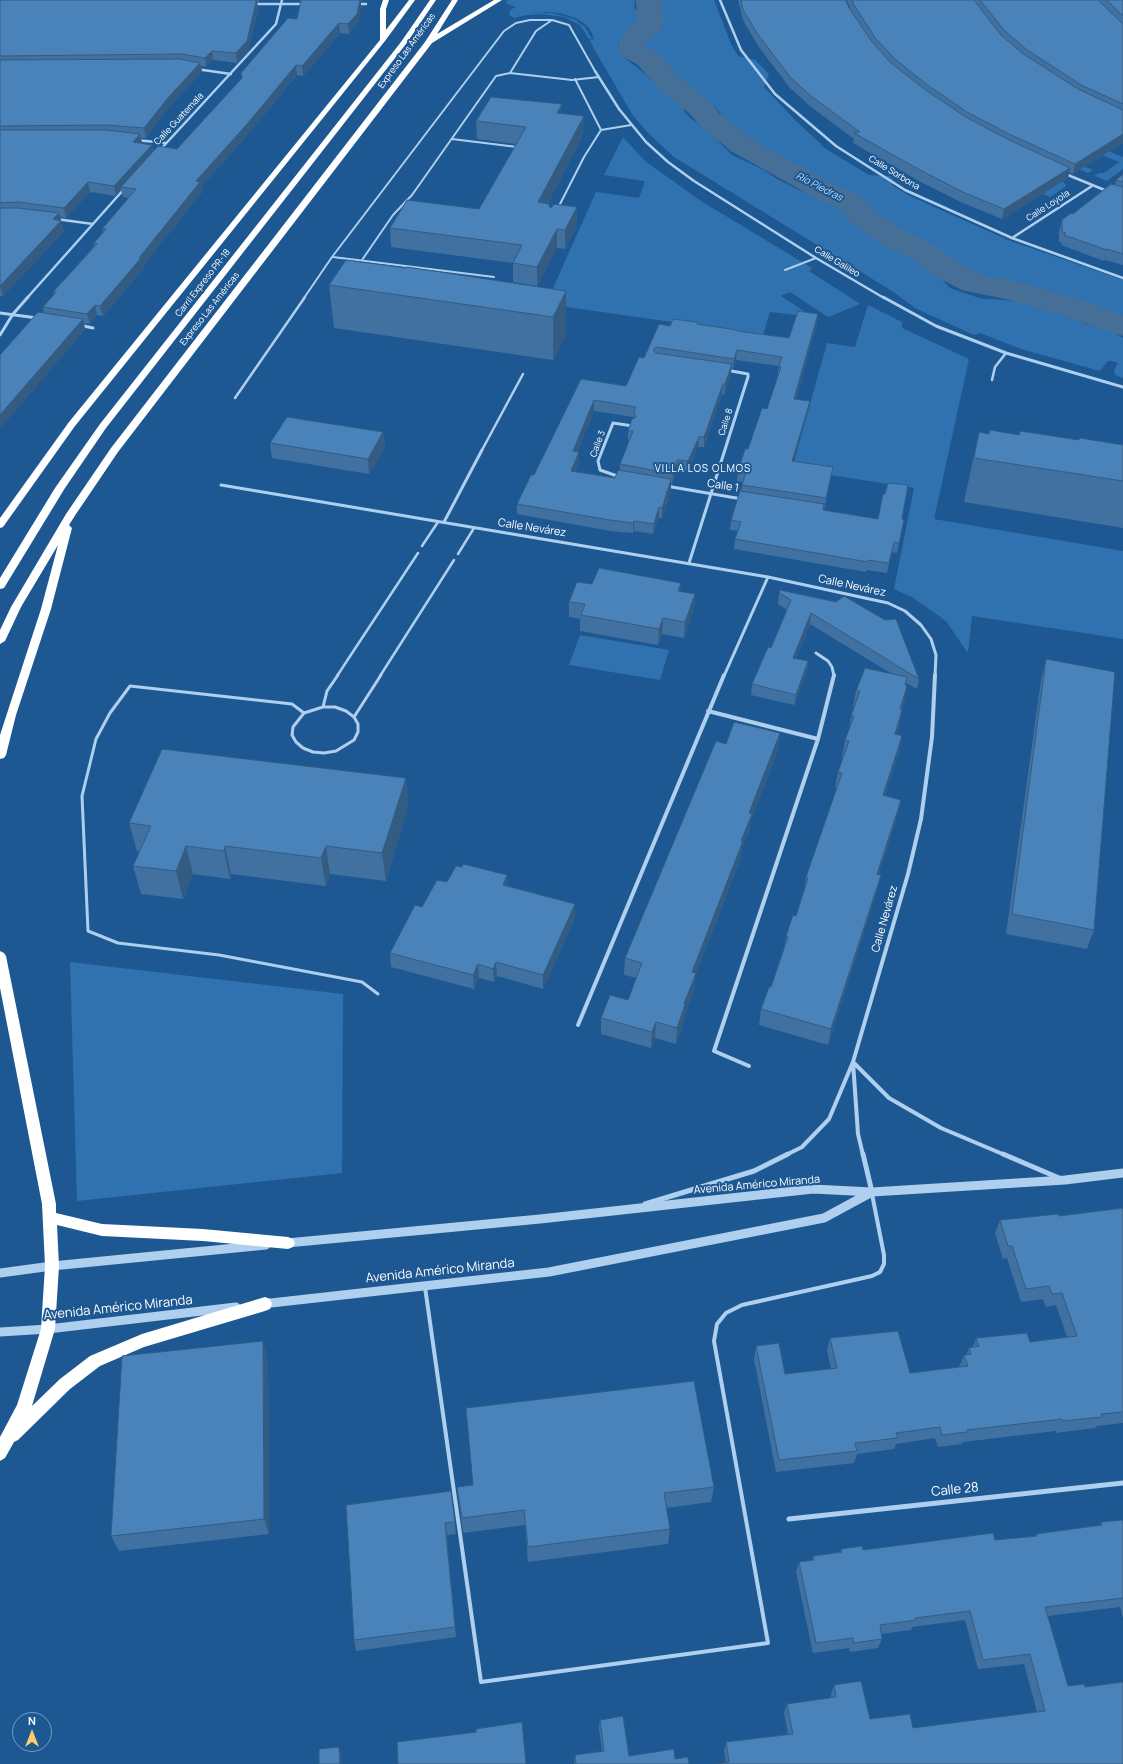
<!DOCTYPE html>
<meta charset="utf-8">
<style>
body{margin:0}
#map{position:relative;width:1123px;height:1764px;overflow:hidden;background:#1d5892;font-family:Manrope,sans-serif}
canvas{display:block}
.north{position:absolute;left:12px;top:1712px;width:40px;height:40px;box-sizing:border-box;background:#1d5892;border:1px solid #779bbe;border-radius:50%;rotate:0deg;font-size:11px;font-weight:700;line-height:16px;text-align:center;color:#fff}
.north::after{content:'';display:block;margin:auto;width:14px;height:18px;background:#fdca6c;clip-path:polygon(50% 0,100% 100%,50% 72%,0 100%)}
</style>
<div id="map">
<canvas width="1123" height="1764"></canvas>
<div class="north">N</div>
</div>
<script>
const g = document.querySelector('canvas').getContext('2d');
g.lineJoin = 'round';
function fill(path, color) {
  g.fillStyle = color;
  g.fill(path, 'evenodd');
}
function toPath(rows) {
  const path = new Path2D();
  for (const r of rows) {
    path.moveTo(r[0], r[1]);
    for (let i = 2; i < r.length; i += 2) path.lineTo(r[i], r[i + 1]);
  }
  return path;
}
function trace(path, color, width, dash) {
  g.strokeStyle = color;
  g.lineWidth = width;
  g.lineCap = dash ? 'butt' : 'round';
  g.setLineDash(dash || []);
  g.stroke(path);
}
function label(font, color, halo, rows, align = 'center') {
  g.font = font + ' Manrope,sans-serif';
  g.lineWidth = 4;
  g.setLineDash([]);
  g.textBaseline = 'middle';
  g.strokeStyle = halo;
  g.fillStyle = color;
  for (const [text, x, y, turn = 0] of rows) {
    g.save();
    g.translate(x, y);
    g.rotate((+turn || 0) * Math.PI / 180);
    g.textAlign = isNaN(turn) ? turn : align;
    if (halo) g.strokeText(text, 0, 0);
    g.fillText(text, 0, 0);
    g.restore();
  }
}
const green = toPath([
 [509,0,635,0,634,8,639,13,639,22,636,28,623,37,623,42,618,46,622,56,644,73,660,89,672,93,679,98,682,103,684,111,689,117,715,138,732,155,762,169,777,179,801,191,819,198,827,197,837,200,845,206,852,220,886,241,928,264,950,288,982,299,993,299,1047,305,1067,313,1086,324,1105,327,1123,338,1123,378,1115,375,1114,370,1118,363,1113,361,1108,361,1100,371,1021,349,980,333,974,335,915,308,892,291,674,157,647,132,632,114,594,49,590,40,594,39,590,29,585,24,576,18,559,13,548,12,526,13,551,13,574,19,585,27,592,39,589,39,580,25,564,17,541,14,527,15,514,18,509,15,510,10,516,7,507,4,506,1],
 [645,0,714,0,731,44,738,56,755,60,769,74,764,87,795,120,826,149,869,175,889,176,893,179,892,185,910,196,1008,240,1123,280,1123,323,1066,300,1042,297,1031,290,1017,284,985,278,950,267,934,254,909,241,901,239,899,233,891,225,871,214,852,199,843,201,830,195,829,188,821,182,803,171,778,159,753,144,737,133,715,107,703,101,675,77,663,71,665,62,642,46,641,40,652,31,656,22,657,6,645,3],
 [623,137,645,161,701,201,812,268,809,271,860,304,828,317,790,292,781,296,813,317,770,312,763,335,546,304,596,192,639,198,645,181,604,175],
 [1094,145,1123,157,1123,169,1107,181,1094,176,1099,173,1104,173,1119,162,1097,153,1071,161,1093,170,1088,173,1061,162],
 [1039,173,1063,182,1066,185,1065,187,1050,197,1043,194,1060,182],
 [868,305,902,322,902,328,969,359,934,519,1123,551,1123,639,972,616,968,653,946,621,912,597,894,589,914,488,792,469,827,343,855,347],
 [580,635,669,650,660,680,569,665],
 [70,962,343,994,342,1173,77,1201]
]);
const river = toPath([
 [636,0,662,0,663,25,659,31,647,40,645,47,657,52,679,77,709,101,720,114,751,139,837,186,859,195,875,212,908,233,938,247,955,261,982,275,1009,280,1080,299,1123,315,1123,336,1056,313,1005,299,962,290,933,275,916,261,886,247,853,224,837,207,815,198,731,151,700,126,689,113,659,89,637,64,623,57,619,51,619,43,624,35,628,29,637,22,636,0]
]);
const serviceFar3 = toPath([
 [552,20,536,31,510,73,572,80,599,77],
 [601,130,631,125],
 [452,139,517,147],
 [558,208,584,157,601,130,575,79],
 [333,257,494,277],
 [362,260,393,215,412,195,496,76,510,73],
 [785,270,816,258],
 [304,298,332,257,504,31,516,23,530,20,552,20,569,25,595,71]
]);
const serviceFar2 = toPath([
 [992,380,995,367,1006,353],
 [235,398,305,297],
 [482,450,523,374],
 [422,546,438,522],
 [458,554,474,528],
 [337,676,418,553],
 [380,676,454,560]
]);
const serviceFar1 = toPath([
 [323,707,327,691,338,675],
 [323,707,335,707,346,711,354,717,358,724,358,732,354,740,336,751,324,753,313,752,303,748,296,742,292,735,293,727,304,713,323,707],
 [304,713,292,704,130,686,110,713,96,739,82,796,88,931,118,943,219,955,362,982,378,994],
 [354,717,381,675]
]);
const service = toPath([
 [425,1287,481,1682,768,1643,714,1341,717,1324,726,1313,742,1305,872,1276,880,1272,884,1264,884,1255,872,1194]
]);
const minorFar3 = toPath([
 [720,0,741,50,775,94,836,146,905,190,1012,238,1123,278],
 [252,4,306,4],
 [356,4,366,4],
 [196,69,231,74],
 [595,71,619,109,646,142,668,162,694,181,816,258,884,298],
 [136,140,166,143],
 [160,150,276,24,282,0],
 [1063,173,1107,191],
 [56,219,93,224],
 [1012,238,1092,186],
 [27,298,125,188]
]);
const minorFar2 = toPath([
 [883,297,936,326,1006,353,1123,387],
 [0,313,37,318],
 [79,325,93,328],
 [0,335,13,314,28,297],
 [620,477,600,470,598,461,613,423,633,426],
 [221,485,768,577,888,603,905,611,921,625,931,639,936,655,935,676],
 [666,486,742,499],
 [444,522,482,450],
 [689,563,748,377,748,374,726,370],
 [816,653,828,661,832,667,834,676],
 [724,676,768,577]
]);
const minorFar1 = toPath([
 [708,711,818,739],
 [578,1025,724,675],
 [749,1066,714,1051,818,739,834,675],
 [786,1155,802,1147,829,1119,853,1062,889,1098,941,1128,1005,1155],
 [863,1155,858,1134,853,1062,908,874,921,819,932,737,935,675]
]);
const minor = toPath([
 [863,1154,872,1192],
 [1003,1154,1059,1178],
 [645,1204,754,1171,788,1154],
 [789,1519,1123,1483]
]);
const tertiary = toPath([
 [287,1243,540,1219,813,1189,872,1192,1065,1180,1123,1173],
 [0,1273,52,1266,266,1245],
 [262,1304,549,1272,824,1218,872,1192],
 [0,1332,48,1329,236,1307]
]);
const motorway = toPath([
 [383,0,389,0,386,9,386,30,409,0,415,0,385,41,75,426,3,527,0,528,0,518,69,422,380,40,380,9,383,0],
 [430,0,436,0,406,44,106,428,65,488,4,588,0,589,0,578,55,488,100,424,401,42,430,0],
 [452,0,458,0,437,34,494,0,502,0,432,43,118,452,76,514,69,525,72,528,51,609,16,715,6,755,4,758,0,759,0,735,41,609,58,545,21,607,5,641,0,644,0,630,11,607,66,514,111,448,425,42,452,0],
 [0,951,4,953,6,956,56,1204,56,1213,102,1224,203,1229,288,1237,293,1239,295,1243,293,1247,288,1249,203,1241,102,1236,57,1225,59,1266,55,1329,32,1406,60,1379,90,1356,142,1334,265,1297,270,1299,272,1304,270,1309,265,1311,144,1347,100,1366,70,1389,18,1440,14,1442,5,1458,0,1461,0,1437,17,1405,41,1329,45,1266,42,1204,0,988,0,951]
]);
const wall = toPath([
 [0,0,259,0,259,2,257,2,258,11,248,51,237,63,213,60,206,67,201,66,202,72,168,108,146,138,141,138,142,143,152,145,153,152,177,149,242,78,241,73,297,19,301,0,362,0,362,1,361,1,361,7,358,23,349,34,340,33,303,76,297,75,250,132,201,187,202,192,143,266,144,268,103,316,97,315,90,324,84,323,85,330,44,313,43,307,54,295,53,292,94,246,94,243,103,232,102,229,129,198,123,197,121,190,116,196,90,192,66,218,60,217,64,231,3,296,0,296],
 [738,0,846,0,849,8,851,11,847,0,1123,0,1123,143,1073,174,1069,172,1068,178,1002,219,963,203,919,181,853,143,854,139,810,106,790,88,758,46,743,20],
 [562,114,583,135,548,203,549,206,577,226,565,249,557,248,537,286,513,282,513,263,391,247,390,228,479,209,517,144,477,139,476,121],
 [1123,174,1123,265,1105,260,1104,261,1061,245,1062,243,1059,242,1059,231,1062,220,1073,214,1115,185,1116,180],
 [329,285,566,291,566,334,553,360,334,328],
 [697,324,737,331,789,338,817,324,796,399,808,411,793,461,833,467,831,477,824,510,878,519,904,520,897,553,892,552,887,573,867,570,866,572,734,549,735,539,738,531,730,530,731,520,741,492,743,482,737,481,738,471,767,409,777,377,779,366,736,360,733,369,731,368,731,374,724,395,722,394,704,447,698,447,687,471,677,470,672,484,671,484,671,490,662,518,659,518,653,534,634,531,633,533,610,531,517,514,517,504,534,475,581,379,626,386,644,358,670,326],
 [594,411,634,417,628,431,628,441,629,441,620,464,620,470,615,478,575,472,579,462,577,452],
 [383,432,385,448,369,474,272,458,270,443],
 [979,432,989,434,1019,435,1123,445,1123,528,964,502],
 [592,584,680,592,695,594,694,610,684,638,662,634,658,645,580,631,580,619,569,617,569,602],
 [779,593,919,679,917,689,906,683,906,685,907,686,904,703,902,709,899,726,896,734,902,736,899,752,885,796,901,800,897,816,879,874,881,875,877,891,828,1045,759,1025,761,1009,771,987,784,948,786,936,796,916,804,890,806,877,837,789,835,788,838,772,843,757,842,757,845,740,849,729,851,716,854,708,853,707,856,691,892,674,810,624,796,659,808,661,807,672,794,705,751,695,752,684,771,648,787,610,778,604],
 [1046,659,1094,930,1087,949,1006,934,1041,680],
 [780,733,778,750,751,820,749,831,742,848,741,858,695,976,694,990,685,1015,684,1021,676,1044,655,1038,651,1048,601,1034,601,1018,628,1000,637,978,624,975,625,958,726,744],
 [406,778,408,806,386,881,330,874,326,886,231,874,230,879,193,874,183,899,141,894,133,866,140,852,137,851,129,823],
 [507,875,508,886,575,904,575,918,543,989,497,976,494,982,479,978,474,989,391,967,390,953,422,907,447,882],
 [1123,1208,1123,1423,1097,1426,1095,1428,1056,1433,1056,1431,963,1442,962,1444,938,1447,935,1438,896,1444,894,1449,857,1454,854,1463,776,1472,754,1359,756,1346,785,1374,831,1369,827,1350,830,1338,910,1373,959,1367,964,1355,966,1355,969,1348,973,1347,976,1338,1030,1342,1067,1337,1056,1305,1046,1307,1043,1299,1021,1302,1007,1258,1003,1259,995,1233,1000,1220,1059,1216],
 [268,1358,269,1534,119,1551,111,1536],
 [457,1487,714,1487,711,1502,666,1508,670,1529,668,1544,528,1562,525,1525,463,1533],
 [451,1491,456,1534,447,1535,456,1637,356,1651,354,1640],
 [1123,1520,1123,1618,1120,1607,1048,1616,1068,1686,1085,1687,1123,1764,726,1762,724,1751,726,1742,788,1734,784,1713,787,1704,831,1698,831,1694,834,1685,870,1719,913,1728,1037,1712,1024,1664,978,1669,965,1620,912,1627,911,1630,881,1634,882,1639,878,1648,850,1652,849,1648,813,1653,796,1572,799,1562,812,1560,813,1556,840,1552,841,1549,863,1550,995,1540,1035,1536,1036,1534,1100,1525,1101,1522],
 [600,1720,629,1756,675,1759,689,1764,574,1764,575,1755,602,1751,599,1728]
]);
const shadedWall = toPath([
 [257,0,258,11,248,51,237,63,236,53],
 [360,0,361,0,361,7,358,23,349,34,348,24],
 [339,23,340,33,303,76,302,66],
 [212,51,213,60,206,67,205,58],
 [200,63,202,72,168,108,146,138,144,128,167,99],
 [296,65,297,75,250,132,201,187,202,192,143,266,144,268,103,316,100,306,139,258,196,181],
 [562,104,562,122,557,113],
 [584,116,583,135,539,221,538,202],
 [140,134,142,143,133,142],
 [1123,134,1123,143,1073,174,1075,164],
 [152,145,154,155,121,187,121,190,116,196,114,186],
 [1070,168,1068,178,1002,219,1004,209],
 [88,182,90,192,66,218,64,208],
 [577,207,577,226,565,249,565,230],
 [59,213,64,231,3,296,0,286,53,219],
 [557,229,557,248,537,286,537,267],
 [1107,249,1105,260,1104,261,1107,250],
 [566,291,566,334,553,360,553,317],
 [95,305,97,315,90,324,87,314],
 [818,314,817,324,793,409,794,399],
 [83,319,85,330,0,429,0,415],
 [737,350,736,360,733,369,734,359],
 [732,364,731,374,724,395,725,384],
 [723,384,722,394,704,447,704,437],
 [594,400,594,411,573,461,573,451],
 [810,401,808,411,791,471,792,461],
 [383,432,385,448,369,474,368,459],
 [699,437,698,447,687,471,688,461],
 [579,452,579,462,570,481,571,471],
 [677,460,677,470,672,484,673,474],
 [671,479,671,490,662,518,662,508],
 [659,507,659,518,653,534,654,524],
 [634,521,634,531,633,533,633,523],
 [894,542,892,552,887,573,889,563],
 [681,583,680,598,678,591],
 [695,594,694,610,684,638,685,622],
 [811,613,810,624,792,669,793,658],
 [663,618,662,634,658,645,659,629],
 [808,661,807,672,794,705,796,695],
 [907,686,904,703,896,726,900,709],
 [902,710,899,726,891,751,895,734],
 [780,733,778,750,751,820,749,831,742,848,741,858,695,976,694,990,685,1015,684,1021,676,1044,677,1028,692,972,741,841,749,813],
 [902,736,899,752,880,812,883,795],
 [406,778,408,806,386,881,382,853],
 [901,800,897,816,874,890,877,874],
 [186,846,193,874,183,899,176,871],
 [225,846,231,874,230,879,224,851],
 [326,846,330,874,326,886,321,858],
 [507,875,508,889,503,885],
 [881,875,877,891,828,1045,831,1029],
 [575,904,575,918,543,989,543,975],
 [496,962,497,976,494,982,493,969],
 [478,964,479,978,474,989,473,975],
 [656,1022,655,1038,651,1048,652,1032],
 [263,1341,268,1358,269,1534,264,1519],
 [445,1523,447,1535,456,1637,455,1627],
 [339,1747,342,1755,342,1764,340,1764]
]);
const building = toPath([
 [0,0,256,0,256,2,247,41,236,53,212,51,205,58,181,54,0,56,0,0],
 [301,0,360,0,357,14,348,24,339,23,302,66,296,65,248,123,196,181,200,182,139,258,141,258,100,306,95,305,87,314,43,307,56,292,53,292,97,244,94,243,106,229,102,229,136,189,121,187,158,146,177,149,242,78,241,73,288,18,297,19,301,0],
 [741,0,846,0,849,8,872,42,891,63,923,88,964,116,1007,139,1070,168,1004,209,965,193,920,170,854,133,860,132,811,96,791,78,759,36,743,10,741,0],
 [852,0,974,0,1000,34,1022,53,1078,89,1123,110,1123,134,1075,164,1009,134,967,112,926,84,895,59,876,39,854,5,852,0],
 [980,0,1099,0,1102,4,1123,24,1123,104,1081,85,1026,49,1004,30,980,0],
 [1107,0,1123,0,1123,16,1107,0],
 [180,59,200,63,167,99,144,128,106,125,0,126,0,60,180,59],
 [491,97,562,104,557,113,584,116,538,202,549,204,549,206,551,208,554,204,577,207,565,230,557,229,537,267,513,263,522,245,390,228,407,200,479,209,526,127,476,121,491,97],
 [0,130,106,130,140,134,133,142,152,145,114,186,88,182,64,208,19,202,0,203,0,130],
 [1123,174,1123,182,1116,180,1123,174],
 [1111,184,1123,187,1123,254,1107,249,1107,250,1064,235,1066,233,1062,232,1062,220,1071,213,1073,214,1111,184],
 [0,208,18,208,59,213,53,219,61,221,0,286,0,208],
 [346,260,406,268,407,267,566,291,553,317,329,285,346,260],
 [798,311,818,314,794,399,810,401,792,461,833,467,826,498,742,485,746,472,738,471,745,449,748,449,762,408,767,409,781,367,779,366,782,357,737,350,734,359,656,347,653,350,656,353,732,364,725,384,723,384,704,437,699,437,688,461,677,460,673,474,620,464,633,431,628,431,632,419,636,417,634,413,636,407,594,400,573,451,579,452,571,471,615,478,618,470,671,479,662,508,659,507,654,524,634,521,633,523,610,520,517,504,531,475,534,475,581,379,626,386,639,357,644,358,659,324,670,326,673,319,697,322,697,324,737,330,737,331,789,338,798,311],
 [38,312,83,319,0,415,0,355,38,312],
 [287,417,383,432,368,459,270,443,287,417],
 [990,430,1019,435,1020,431,1079,440,1080,438,1123,445,1123,481,974,458,979,432,989,434,990,430],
 [888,483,908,485,902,519,904,520,899,543,894,542,889,563,868,560,868,562,735,539,741,522,731,520,740,491,824,504,823,510,878,519,883,494,885,494,888,483],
 [599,568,681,583,678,591,695,594,685,622,663,618,659,629,581,615,585,604,569,602,577,582,592,584,599,568],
 [780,590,836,602,844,596,885,620,896,619,919,679,811,613,793,658,808,661,796,695,752,684,768,647,771,648,791,600,779,593,780,590],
 [1046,659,1115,672,1094,930,1012,914,1046,659],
 [865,668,907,677,905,685,907,686,900,709,902,710,895,734,902,736,883,795,901,800,877,874,881,875,831,1029,761,1009,769,987,771,987,788,937,786,936,793,915,796,916,808,878,806,877,842,773,838,772,849,741,845,740,854,716,851,716,860,691,856,691,865,668],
 [734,722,780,733,749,813,752,814,741,841,743,841,692,972,696,973,684,1004,685,1005,677,1028,656,1022,652,1032,601,1018,610,995,628,1000,642,963,625,958,716,741,726,744,734,722],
 [162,749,406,778,382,853,326,846,321,858,225,846,224,851,186,846,176,871,133,866,151,826,129,823,162,749],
 [463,864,507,875,503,885,575,904,543,975,496,962,493,969,478,964,473,975,390,953,415,905,422,907,437,880,447,882,456,866,462,867,463,864],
 [1123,1208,1123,1412,1101,1414,1102,1417,1062,1421,1062,1419,967,1430,967,1432,942,1435,940,1427,896,1433,898,1438,855,1443,857,1451,779,1460,756,1346,779,1343,785,1374,837,1368,830,1338,898,1331,910,1373,968,1366,964,1355,971,1354,969,1348,979,1346,976,1338,1027,1333,1030,1342,1077,1336,1062,1293,1052,1294,1049,1286,1026,1289,1012,1246,1008,1246,1000,1220,1058,1214,1059,1216,1123,1208],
 [263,1341,264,1519,111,1536,122,1356,263,1341],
 [694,1381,714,1487,664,1493,670,1529,528,1547,524,1510,462,1518,457,1487,473,1485,466,1408,694,1381],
 [451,1491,455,1522,445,1523,455,1627,354,1640,346,1505,451,1491],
 [1123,1520,1123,1598,1045,1607,1068,1686,1084,1684,1085,1687,1123,1682,1123,1764,716,1764,729,1762,726,1742,793,1734,787,1704,836,1697,834,1685,861,1681,870,1719,910,1714,913,1728,1045,1711,1030,1654,983,1660,970,1611,915,1618,916,1620,880,1625,882,1639,854,1643,853,1638,816,1643,799,1562,814,1560,813,1556,842,1552,841,1549,862,1546,863,1550,993,1533,995,1540,1037,1536,1036,1534,1102,1525,1101,1522,1123,1520],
 [623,1716,629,1756,674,1749,675,1759,688,1757,689,1764,576,1764,575,1755,604,1751,600,1720,623,1716],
 [522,1722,526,1764,398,1764,397,1742,476,1732,476,1729,522,1722],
 [339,1747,340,1764,319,1764,319,1749,339,1747]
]);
const farStreetnames = [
 ["Expreso Las Américas",407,51,-54],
 ["Calle Guatemala",179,119,-47],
 ["Calle Sorbona",894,173,31],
 ["Calle Loyola",1048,206,-33],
 ["Calle Galileo",837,262,31],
 ["Carril Expreso PR-18",203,283,-52],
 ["Expreso Las Américas",210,309,-52],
 ["Calle 8",726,422,-72],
 ["Calle 3",598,444,-70]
];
const farWaternames = [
 ["Río Piedras",819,187,27]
];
const farNeighbourhoodnames = [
 ["VILLA LOS OLMOS",703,469]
];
const streetNames = [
 ["Calle 1",723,486,9],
 ["Calle Nevárez",532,528,9],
 ["Calle Nevárez",852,586,12],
 ["Calle Nevárez",885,919,-74],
 ["Avenida Américo Miranda",757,1185,-5]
];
const nearStreetnames = [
 ["Avenida Américo Miranda",440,1271,-6],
 ["Avenida Américo Miranda",118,1308,-6],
 ["Calle 28",955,1490,-6]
];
fill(green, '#3072af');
fill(river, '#466f98');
trace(serviceFar3, '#aecfee', 2);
trace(serviceFar2, '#aecfee', 2.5);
trace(serviceFar1, '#aecfee', 3);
trace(service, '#aecfee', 4);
trace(minorFar3, '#aecfee', 2.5);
trace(minorFar2, '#aecfee', 3);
trace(minorFar1, '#aecfee', 4);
trace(minor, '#aecfee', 5);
trace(tertiary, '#aecfee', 9);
fill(motorway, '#fff');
fill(wall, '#4071a0');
fill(shadedWall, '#345c82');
fill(building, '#4a83ba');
trace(building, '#345c82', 1);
label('9px', '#fff', '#1d5892', farStreetnames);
label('italic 10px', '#bad9f5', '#1d5892', farWaternames);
g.letterSpacing = '1px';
label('10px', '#fff', '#1d5892', farNeighbourhoodnames);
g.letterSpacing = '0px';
label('11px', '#fff', '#1d5892', streetNames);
label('13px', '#fff', '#1d5892', nearStreetnames);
</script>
